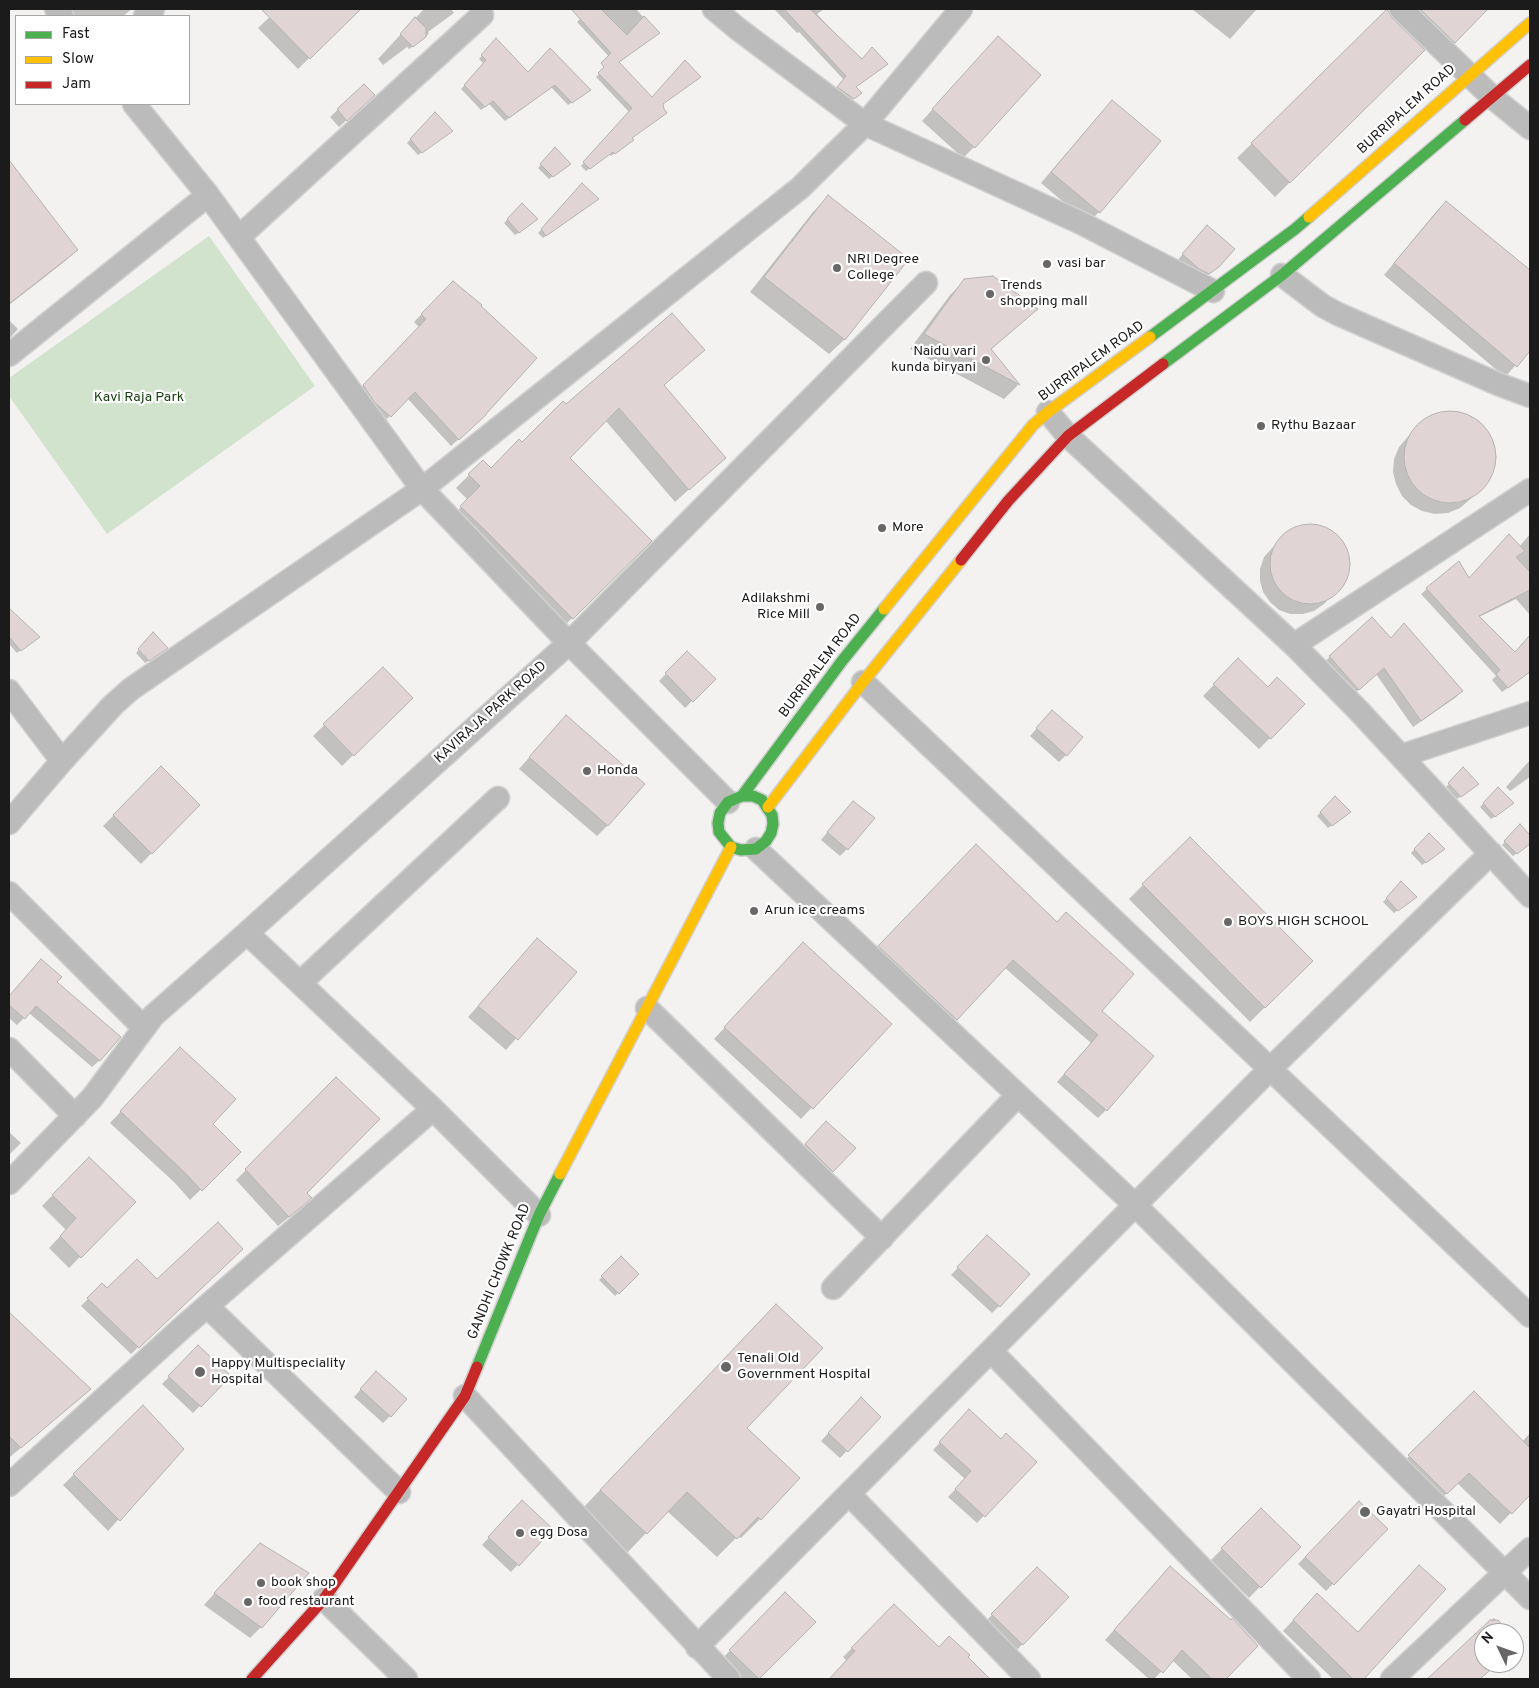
<!DOCTYPE html>
<style>
body{margin:0}
#map{position:relative;width:1539px;height:1688px;overflow:hidden;background:#f4f2f1;font-family:Overpass,sans-serif}
canvas{display:block}
.frame{position:absolute;inset:0;border:10px solid #1c1b1b;pointer-events:none}
.legend{position:absolute;left:15px;top:15px;width:175px;height:90px;box-sizing:border-box;background:#fff;border:1px solid #a4a4a4;margin:0;padding:6px 9px;list-style:none;font-size:15px;color:#1c1b1b}
.legend li{display:flex;align-items:center;gap:10px;height:25px}
.legend b{width:25px;border:1px solid #a4a4a4}
.north{position:absolute;left:1474px;top:1623px;width:50px;height:50px;box-sizing:border-box;background:#fff;border:1px solid #a4a4a4;border-radius:50%;rotate:312deg;font-size:14px;font-weight:700;line-height:20px;text-align:center;color:#1c1b1b}
.north::after{content:'';display:block;margin:auto;width:18px;height:22px;background:#686666;clip-path:polygon(50% 0,100% 100%,50% 72%,0 100%)}
</style>
<div id="map">
<canvas width="1539" height="1688"></canvas>
<div class="frame"></div>
<ul class="legend">
<li><b style="height:6px;background:#4caf50"></b>Fast</li>
<li><b style="height:6px;background:#ffc107"></b>Slow</li>
<li><b style="height:6px;background:#c62828"></b>Jam</li>
</ul>
<div class="north">N</div>
</div>
<script>
const g = document.querySelector('canvas').getContext('2d');
g.lineJoin = 'round';
function fill(path, color) {
  g.fillStyle = color;
  g.fill(path, 'evenodd');
}
function toPath(rows) {
  const path = new Path2D();
  for (const r of rows) {
    if (r.length === 3) {
      path.moveTo(r[0] + r[2], r[1]);
      path.arc(r[0], r[1], r[2], 0, 2 * Math.PI);
      continue;
    }
    path.moveTo(r[0], r[1]);
    for (let i = 2; i < r.length; i += 2) path.lineTo(r[i], r[i + 1]);
  }
  return path;
}
function trace(path, color, width, dash) {
  g.strokeStyle = color;
  g.lineWidth = width;
  g.lineCap = dash ? 'butt' : 'round';
  g.setLineDash(dash || []);
  g.stroke(path);
}
function label(font, color, halo, rows, align = 'center') {
  g.font = font + ' Overpass,sans-serif';
  g.lineWidth = 4.5;
  g.setLineDash([]);
  g.textBaseline = 'middle';
  g.strokeStyle = halo;
  g.fillStyle = color;
  for (const [text, x, y, turn = 0] of rows) {
    g.save();
    g.translate(x, y);
    g.rotate((+turn || 0) * Math.PI / 180);
    g.textAlign = isNaN(turn) ? turn : align;
    if (halo) g.strokeText(text, 0, 0);
    g.fillText(text, 0, 0);
    g.restore();
  }
}
const green = toPath([
 [209,236,315,386,107,534,9,396,9,378]
]);
const shadow = toPath([
 [53,9,132,9,123,16,60,16],
 [278,9,346,9,352,16,298,69,258,28],
 [424,9,451,9,454,13,428,32,429,33,426,37,409,49,407,47,383,65,378,59],
 [590,9,636,9,658,33,618,63,652,98,662,105,630,139,629,143,611,156,609,154,586,171,581,166,629,112,596,77,612,60,577,22],
 [774,9,824,9,817,14,861,61,855,87,857,96,850,102,835,91,844,80,799,32,797,33],
 [1192,9,1257,9,1230,39],
 [1399,9,1476,9,1481,14,1445,52],
 [1387,11,1387,13,1423,50,1275,197,1237,158],
 [496,40,528,74,586,93,568,105,551,87,505,121,489,104,481,110,461,89,484,64,479,59],
 [987,49,974,147,963,158,922,121],
 [364,85,366,102,339,127,330,117],
 [1101,113,1099,212,1088,223,1041,183],
 [435,114,448,134,418,155,407,143],
 [555,149,566,167,549,179,538,168],
 [9,162,77,250,64,262,9,305],
 [582,185,594,202,543,238,538,233],
 [828,197,908,260,844,340,829,354,750,292,813,212],
 [1446,202,1530,272,1530,349,1505,377,1384,275,1435,213],
 [522,205,533,223,515,235,504,223],
 [1200,234,1218,266,1201,281,1176,262],
 [965,280,1036,309,990,350,1018,385,1004,399,910,349,950,295],
 [453,282,478,422,451,446,407,398,383,423,356,393,419,327,414,322],
 [9,320,18,329,9,339],
 [703,350,663,386,724,458,675,502,605,420,569,458,650,541,559,631,448,520,468,500,456,488,483,461,491,469,566,406],
 [1454,412,1466,414,1478,420,1487,430,1493,441,1496,453,1494,466,1490,478,1482,489,1460,508,1448,513,1435,514,1422,511,1411,505,1402,496,1396,484,1393,472,1394,459,1399,447,1418,425,1429,417,1441,413],
 [1305,525,1318,526,1329,530,1339,537,1345,547,1348,559,1348,571,1344,582,1324,604,1314,611,1303,614,1290,614,1279,610,1270,602,1263,592,1260,581,1260,569,1264,557,1284,535,1294,529],
 [1530,534,1530,615,1516,599,1479,617,1515,653,1530,636,1530,672,1502,692,1492,680,1496,676,1421,594,1458,563,1469,580,1519,547],
 [9,610,39,637,17,653,9,644],
 [1372,619,1391,640,1462,691,1455,698,1413,727,1376,674,1351,697,1322,664],
 [153,634,163,651,145,663,136,653],
 [687,652,714,679,685,708,659,681],
 [1238,660,1270,738,1259,749,1203,696],
 [383,668,411,698,342,766,313,736],
 [1045,719,1066,755,1059,762,1030,736],
 [555,728,608,825,597,836,519,769],
 [1530,760,1530,777,1510,791,1506,787],
 [161,768,198,805,141,864,103,826],
 [1463,769,1475,787,1457,799,1446,787],
 [1498,788,1509,806,1491,819,1480,807],
 [1335,798,1346,816,1328,828,1317,816],
 [846,809,847,849,840,856,821,840],
 [1520,826,1530,837,1530,844,1513,856,1502,845],
 [1429,834,1440,852,1422,865,1411,853],
 [1190,838,1311,961,1250,1022,1129,899],
 [976,846,1100,1011,1106,1110,1098,1118,1057,1082,1091,1043,1005,968,948,1026,872,955],
 [1401,883,1412,900,1394,913,1383,902],
 [527,951,575,972,506,1050,468,1017],
 [793,955,890,1024,801,1119,714,1039],
 [34,968,56,982,100,1060,92,1067,29,1013,17,1025,9,1018,9,997],
 [170,1059,211,1124,239,1152,190,1200,175,1183,110,1123],
 [336,1079,306,1193,300,1208,278,1226,236,1180],
 [818,1129,832,1171,825,1178,799,1152],
 [9,1132,21,1143,9,1155],
 [89,1158,134,1202,69,1268,49,1248,66,1230,42,1206],
 [980,1244,999,1306,992,1313,951,1275],
 [242,1249,131,1354,81,1306,102,1285,107,1290,157,1281],
 [621,1257,638,1274,615,1296,599,1280],
 [18,1322,79,1399,10,1457,9,1456,9,1330],
 [757,1325,745,1428,760,1519,741,1538,738,1536,717,1557,667,1511,627,1553,581,1510],
 [198,1347,229,1376,193,1413,162,1384],
 [369,1380,390,1416,383,1423,354,1397],
 [1474,1393,1522,1442,1530,1433,1530,1493,1500,1524,1457,1483,1435,1505,1398,1467],
 [853,1406,880,1417,840,1458,821,1441],
 [143,1407,182,1449,108,1531,63,1485],
 [962,1418,1035,1462,977,1523,948,1497,965,1479,933,1450],
 [1359,1503,1386,1529,1326,1591,1298,1564],
 [515,1509,551,1529,511,1572,482,1545],
 [1261,1510,1299,1547,1249,1598,1211,1560],
 [249,1555,261,1627,250,1638,204,1605],
 [1419,1566,1444,1589,1363,1679,1333,1679,1283,1631,1307,1605,1357,1633],
 [1037,1569,1067,1598,1015,1652,985,1622],
 [1160,1578,1257,1646,1224,1679,1192,1679,1172,1660,1154,1679,1149,1679,1105,1640],
 [774,1605,814,1622,759,1679,737,1679,719,1662],
 [894,1606,939,1648,966,1657,988,1679,830,1679,847,1661,843,1657],
 [1494,1618,1508,1633,1484,1633,1484,1663,1497,1663,1479,1679,1429,1679],
 [1514,1639,1517,1643,1514,1646]
]);
const building = toPath([
 [261,9,361,9,310,59,261,9],
 [571,9,601,9,627,35,644,16,660,33,619,62,652,97,685,60,701,77,663,104,664,109,667,113,632,138,634,140,615,154,613,152,590,169,583,162,632,108,598,73,604,67,601,63,611,53,571,9],
 [784,9,810,9,862,59,872,47,888,64,856,87,862,93,854,99,837,87,846,76,784,9],
 [1387,9,1392,18,1425,50,1290,183,1251,143,1387,9],
 [1420,9,1488,9,1455,43,1420,9],
 [415,17,426,28,426,37,413,47,400,34,415,17],
 [998,36,1041,75,975,148,932,109,998,36],
 [496,38,528,72,550,48,591,90,572,103,555,85,509,118,493,101,485,107,464,85,486,60,481,55,496,38],
 [364,84,375,95,347,121,337,109,364,84],
 [1112,100,1161,141,1100,213,1051,172,1112,100],
 [435,112,453,131,422,153,410,139,435,112],
 [555,147,571,164,553,177,540,164,555,147],
 [9,160,78,250,9,304,9,160],
 [582,183,599,199,546,236,541,229,582,183],
 [828,195,909,259,845,340,764,277,828,195],
 [1446,201,1530,270,1530,351,1517,367,1394,263,1446,201],
 [522,203,538,219,519,233,507,219,522,203],
 [1207,225,1235,249,1219,267,1209,274,1199,269,1182,254,1207,225],
 [993,276,1038,309,991,349,1020,385,924,334,964,279,993,276],
 [453,281,482,305,481,306,537,358,486,414,486,415,459,440,415,392,391,417,375,403,363,385,426,319,421,314,453,281],
 [672,313,705,350,664,385,726,458,689,490,619,408,570,458,652,541,573,619,486,531,460,506,480,486,468,474,483,460,491,468,519,439,522,442,563,401,566,404,672,313],
 [1450,457,46],
 [1310,564,40],
 [1509,534,1525,551,1516,557,1530,572,1530,590,1479,616,1515,652,1530,635,1530,672,1508,688,1496,674,1500,670,1426,588,1459,561,1469,578,1509,534],
 [9,608,40,637,21,651,9,637,9,608],
 [1372,617,1391,638,1404,623,1463,691,1421,721,1384,668,1359,690,1329,656,1372,617],
 [153,632,168,648,149,661,138,649,153,632],
 [687,651,716,679,693,702,665,673,687,651],
 [1238,658,1268,687,1277,677,1305,704,1271,739,1213,684,1238,658],
 [383,667,413,698,354,756,323,724,383,667],
 [1052,710,1083,737,1067,756,1036,728,1052,710],
 [566,715,645,784,608,826,529,757,566,715],
 [161,766,200,805,152,854,113,815,161,766],
 [1463,767,1479,784,1461,797,1448,783,1463,767],
 [1498,787,1514,803,1495,817,1483,803,1498,787],
 [1335,796,1351,812,1332,826,1320,812,1335,796],
 [853,801,875,818,848,850,827,832,853,801],
 [1520,824,1530,835,1530,844,1517,854,1504,841,1520,824],
 [1429,833,1445,849,1426,863,1414,849,1429,833],
 [1190,837,1313,961,1265,1008,1142,884,1190,837],
 [976,844,1057,922,1066,912,1134,974,1102,1011,1154,1056,1107,1111,1064,1074,1098,1035,1013,960,957,1020,878,946,976,844],
 [1401,881,1417,897,1398,911,1386,898,1401,881],
 [537,938,577,972,518,1040,478,1006,537,938],
 [803,942,892,1024,813,1109,724,1027,803,942],
 [41,959,62,977,57,982,121,1037,100,1061,36,1006,25,1019,9,1005,9,996,41,959],
 [180,1047,236,1099,213,1124,241,1152,202,1191,185,1173,120,1111,180,1047],
 [336,1077,380,1119,307,1193,312,1198,289,1217,245,1169,336,1077],
 [826,1121,856,1148,833,1172,805,1144,826,1121],
 [89,1157,136,1202,81,1258,60,1236,76,1218,52,1195,89,1157],
 [218,1222,243,1249,139,1348,87,1298,102,1283,107,1288,137,1259,157,1279,218,1222],
 [987,1235,1030,1274,1000,1307,957,1267,987,1235],
 [621,1256,639,1274,619,1294,601,1276,621,1256],
 [776,1304,823,1348,747,1428,800,1478,761,1520,758,1517,737,1539,687,1492,647,1534,600,1490,776,1304],
 [9,1312,91,1389,21,1448,9,1436,9,1312],
 [198,1345,231,1376,201,1407,168,1376,198,1345],
 [376,1371,407,1399,391,1417,360,1389,376,1371],
 [1474,1391,1530,1448,1530,1495,1512,1514,1469,1473,1447,1494,1408,1455,1474,1391],
 [861,1397,881,1417,848,1452,828,1433,861,1397],
 [143,1405,184,1449,120,1521,73,1474,143,1405],
 [969,1409,1001,1439,1006,1433,1037,1462,985,1517,955,1489,971,1471,939,1442,969,1409],
 [522,1500,553,1529,519,1566,488,1537,522,1500],
 [1359,1501,1388,1529,1334,1585,1305,1557,1359,1501],
 [1261,1508,1301,1547,1261,1588,1221,1548,1261,1508],
 [260,1543,309,1573,262,1628,214,1593,260,1543],
 [1419,1565,1446,1589,1364,1679,1353,1679,1293,1620,1317,1593,1358,1632,1419,1565],
 [1170,1566,1231,1620,1232,1618,1258,1646,1226,1679,1212,1679,1182,1650,1163,1673,1114,1630,1170,1566],
 [1037,1567,1069,1597,1023,1645,991,1614,1037,1567],
 [785,1592,816,1622,759,1679,729,1650,785,1592],
 [894,1604,939,1647,949,1636,970,1655,968,1657,990,1679,829,1679,855,1651,851,1648,894,1604],
 [1490,1620,1498,1620,1510,1633,1484,1633,1484,1663,1498,1663,1480,1679,1427,1679,1490,1620]
]);
const street = toPath([
 [56,9,62,16],
 [714,9,738,29,865,124,1081,223,1213,291],
 [1401,9,1492,97,1530,128],
 [145,16,153,9],
 [134,104,208,195,422,489,800,188,865,124,961,9],
 [239,237,482,15],
 [1282,275,1323,306,1338,314,1498,384,1530,396],
 [9,355,208,195],
 [1048,412,1068,436,1294,645,1359,711,1530,896],
 [1294,645,1530,490],
 [863,682,1530,1316],
 [9,691,62,761],
 [1401,756,1530,713],
 [9,823,62,761,113,705,131,689,422,489,569,643,926,283],
 [756,849,1135,1205,1530,1598],
 [9,893,144,1028],
 [247,933,569,643,728,802],
 [300,983,498,798],
 [647,1008,882,1238],
 [9,1049,75,1116],
 [9,1183,92,1098,153,1016,247,933,433,1109],
 [833,1288,1018,1095],
 [207,1306,399,1492],
 [991,1351,1309,1679],
 [465,1396,729,1679],
 [9,1485,183,1327,433,1109,539,1215],
 [849,1494,1029,1679],
 [324,1599,406,1679],
 [697,1647,1270,1069,1491,853],
 [1392,1679,1530,1549]
]);
const fast = toPath([
 [1150,337,1295,229,1309,217],
 [1163,364,1282,275,1465,120],
 [742,796,753,796,762,800,772,815,773,824,771,833,766,841,756,849,741,850,731,847,719,832,718,823,720,813,728,802,742,796,842,661,884,609],
 [477,1367,539,1215,560,1174]
]);
const slow = toPath([
 [1309,217,1530,23],
 [884,609,1033,425,1048,412,1150,337],
 [768,807,863,682,961,560],
 [560,1174,731,847]
]);
const jam = toPath([
 [1465,120,1530,65],
 [961,560,1008,501,1068,436,1163,364],
 [252,1679,324,1599,465,1396,477,1367]
]);
const markers = [
 [1047,264,5,"#686666"],
 [837,268,5,"#686666"],
 [990,294,5,"#686666"],
 [986,360,5,"#686666"],
 [1261,426,5,"#686666"],
 [882,528,5,"#686666"],
 [820,607,5,"#686666"],
 [587,771,5,"#686666"],
 [754,911,5,"#686666"],
 [1228,922,5,"#686666"],
 [726,1367,6,"#686666"],
 [200,1372,6,"#686666"],
 [1365,1512,6,"#686666"],
 [520,1533,5,"#686666"],
 [261,1583,5,"#686666"],
 [248,1602,5,"#686666"]
];
const streetNames = [
 ["BURRIPALEM ROAD",1407,110,-42],
 ["BURRIPALEM ROAD",1092,362,-36],
 ["BURRIPALEM ROAD",821,666,-53],
 ["KAVIRAJA PARK ROAD",491,713,-42],
 ["GANDHI CHOWK ROAD",500,1272,-68]
];
const poiNames = [
 ["NRI Degree",847,260],
 ["College",847,276],
 ["vasi bar",1057,264],
 ["Trends",1000,286],
 ["shopping mall",1000,302],
 ["Naidu vari",976,352,"right"],
 ["kunda biryani",976,368,"right"],
 ["Rythu Bazaar",1271,426],
 ["More",892,528],
 ["Adilakshmi",810,599,"right"],
 ["Rice Mill",810,615,"right"],
 ["Honda",597,771],
 ["Arun ice creams",764,911],
 ["BOYS HIGH SCHOOL",1238,922],
 ["Tenali Old",737,1359],
 ["Government Hospital",737,1375],
 ["Happy Multispeciality",211,1364],
 ["Hospital",211,1380],
 ["Gayatri Hospital",1376,1512],
 ["egg Dosa",530,1533],
 ["book shop",271,1583],
 ["food restaurant",258,1602]
];
const parkNames = [
 ["Kavi Raja Park",139,398]
];
fill(green, '#d1e2cd');
fill(shadow, '#0003');
fill(building, '#e0d5d4');
trace(building, '#b4b2b2', 1);
trace(street, '#d1d0d0', 25);
trace(fast, '#d1d0d0', 14);
trace(slow, '#d1d0d0', 14);
trace(jam, '#d1d0d0', 14);
trace(street, '#bbb', 22);
trace(fast, '#4caf50', 11);
trace(slow, '#ffc107', 11);
trace(jam, '#c62828', 11);
for (const [x, y, r, color] of markers) {
  const dot = new Path2D();
  dot.arc(x, y, r, 0, 2 * Math.PI);
  g.fillStyle = color;
  g.fill(dot);
  trace(dot, '#fff', 2);
}
label('14px', '#1c1b1b', '#fff', streetNames);
label('14px', '#1c1b1b', '#fff', poiNames, 'left');
label('14px', '#174111', '#fff', parkNames);
</script>
